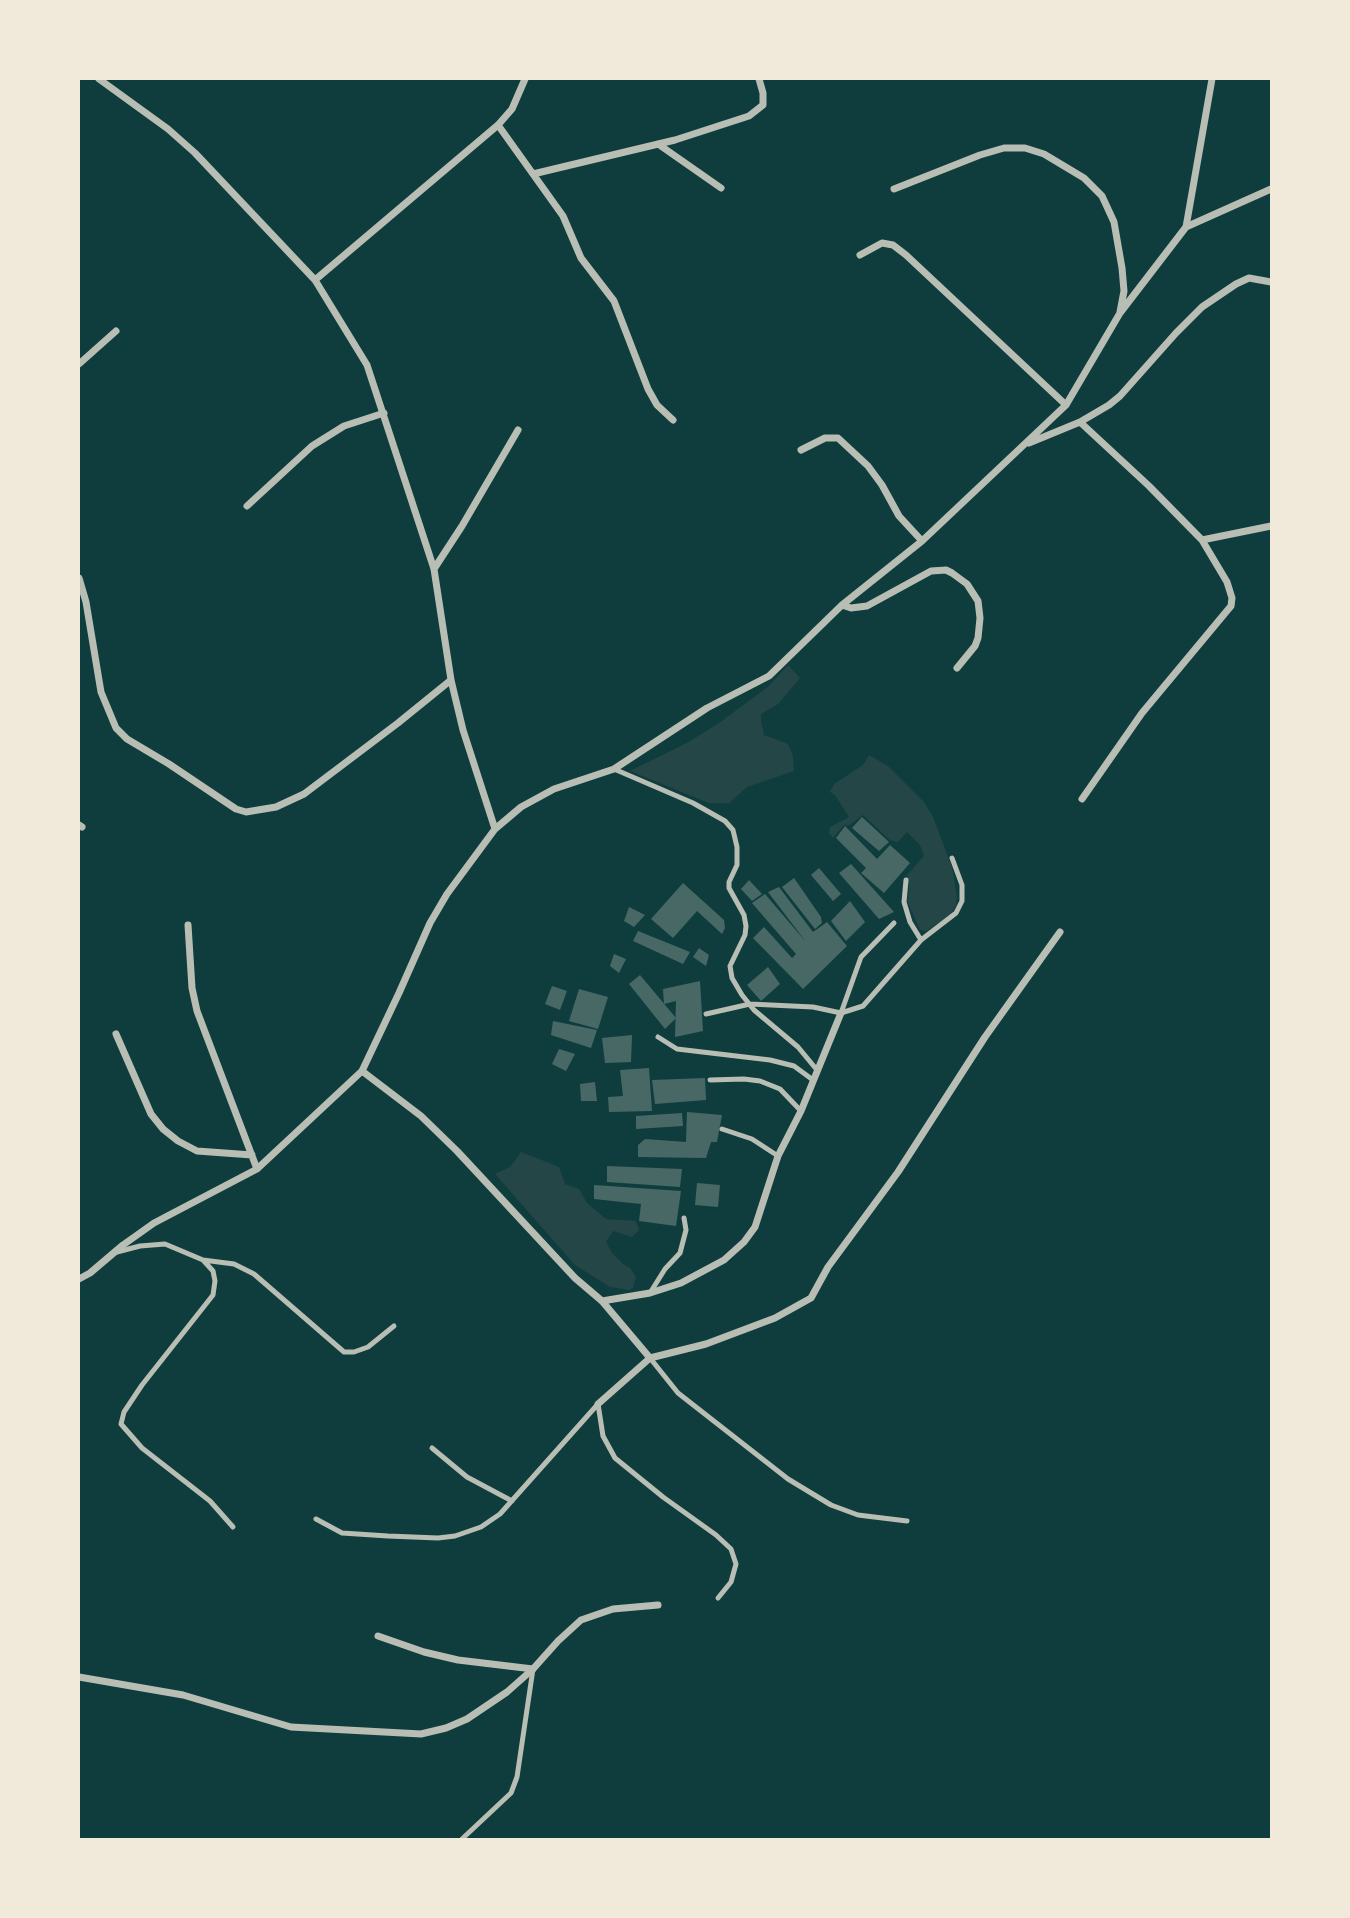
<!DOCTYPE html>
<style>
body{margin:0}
#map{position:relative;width:1350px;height:1918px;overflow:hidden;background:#0f3d3e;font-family:Literata,serif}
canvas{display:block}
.frame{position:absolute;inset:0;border:80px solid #f1e9da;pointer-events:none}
</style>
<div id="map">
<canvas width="1350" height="1918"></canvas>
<div class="frame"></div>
</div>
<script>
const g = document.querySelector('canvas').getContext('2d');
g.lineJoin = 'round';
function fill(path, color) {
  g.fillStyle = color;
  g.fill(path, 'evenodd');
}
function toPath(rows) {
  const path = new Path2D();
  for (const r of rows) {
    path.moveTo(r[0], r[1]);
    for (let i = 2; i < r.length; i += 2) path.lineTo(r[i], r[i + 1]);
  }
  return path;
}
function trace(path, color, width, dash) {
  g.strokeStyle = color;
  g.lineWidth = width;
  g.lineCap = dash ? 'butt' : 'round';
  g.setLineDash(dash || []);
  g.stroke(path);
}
const green = toPath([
 [788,665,800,678,778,704,761,714,761,721,764,735,788,744,793,756,794,771,747,787,729,803,709,803,630,771,687,743,719,723,769,686],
 [869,755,888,766,924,802,933,817,952,867,957,896,956,906,949,916,926,931,920,930,907,901,909,889,907,875,924,856,920,845,907,832,898,842,890,840,863,815,848,826,844,825,833,838,829,833,830,827,849,817,835,795,830,792,834,784,863,765],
 [521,1152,559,1167,565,1184,579,1189,587,1203,606,1219,636,1221,639,1230,632,1237,613,1231,606,1242,612,1253,624,1265,630,1268,636,1277,633,1288,629,1290,610,1287,575,1265,495,1174,510,1167]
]);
const building = toPath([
 [862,817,889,842,879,851,852,828],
 [845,826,877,859,890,845,910,863,884,893,861,873,866,868,836,838],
 [851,864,894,912,879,919,839,873],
 [819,868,841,894,833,901,811,875],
 [794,878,821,917,822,923,815,929,782,887],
 [749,880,762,894,752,901,741,889],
 [683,883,724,920,725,928,722,934,697,911,673,938,651,919],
 [779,887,813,932,827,922,847,946,803,989,753,938,764,927,792,958,796,954,752,903,765,894,806,942,768,892],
 [850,901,865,922,846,941,831,921],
 [629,907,645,915,634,927,624,921],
 [638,931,690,952,683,964,633,941],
 [699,948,709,955,706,966,693,957],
 [614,954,626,959,619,973,610,966],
 [768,967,780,984,761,1001,747,985],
 [640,975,676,1018,665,1029,629,984],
 [700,981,703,1031,675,1037,676,1001,664,1004,663,989],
 [552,986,567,991,560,1010,545,1004],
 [579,989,608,997,598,1029,569,1021],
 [553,1021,597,1030,591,1048,551,1035],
 [632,1035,631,1062,605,1063,602,1038],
 [559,1049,575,1054,566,1071,552,1064],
 [649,1068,652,1111,609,1112,608,1097,623,1096,620,1070],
 [705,1078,706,1100,655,1104,652,1080],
 [595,1082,597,1101,581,1101,580,1084],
 [687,1112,722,1115,717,1142,711,1142,706,1158,638,1157,638,1145,645,1139,686,1142],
 [682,1113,683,1126,636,1129,636,1116],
 [607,1166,682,1169,680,1187,607,1182],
 [697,1183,720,1185,718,1207,695,1205],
 [594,1185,681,1191,676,1226,639,1221,641,1204,594,1199]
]);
const service = toPath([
 [614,769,693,803,725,821,733,830,737,847,737,865,729,882,729,888,744,915,746,926,745,935,730,966,732,978,742,995,754,1010,798,1047,817,1070],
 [906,880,904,902,910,922,921,940],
 [841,1013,861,957,894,923],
 [706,1014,750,1004,813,1007,841,1013,863,1006,921,940,956,913,962,901,962,885,952,858],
 [658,1037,677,1049,770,1060,794,1066,813,1080],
 [710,1080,744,1079,760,1081,780,1089,801,1111],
 [722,1129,752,1139,778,1156],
 [117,1252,140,1246,165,1244,203,1260,213,1271,215,1281,213,1295,142,1385,124,1412,121,1424,142,1448,210,1501,233,1527],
 [203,1260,234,1264,254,1274,344,1352,354,1352,368,1347,394,1326],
 [650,1293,665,1269,680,1253,686,1230,684,1218],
 [650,1358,678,1393,788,1479,831,1505,858,1515,907,1521],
 [598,1404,603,1436,615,1458,663,1497,716,1535,731,1549,736,1564,731,1582,718,1598],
 [432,1448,467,1477,512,1501],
 [316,1519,342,1533,388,1536,438,1538,455,1536,481,1527,500,1514,598,1404],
 [462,1839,511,1793,517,1777,533,1669]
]);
const minor = toPath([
 [99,79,168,129,195,153,315,280,367,365,434,569,451,680,463,730,495,829],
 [498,125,512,109,525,79],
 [658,144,721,188],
 [533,174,563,216,581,258,614,301,648,389,657,405,673,420],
 [894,189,980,155,1004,148,1025,148,1044,154,1084,178,1102,196,1114,222,1122,268,1124,291,1120,312],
 [1186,227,1271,189],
 [860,255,882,243,893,245,906,255,1066,405],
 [315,280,498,125,533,174,675,140,749,116,763,105,763,93,759,79],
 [79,364,116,331],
 [1080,422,1109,405,1120,396,1176,333,1202,307,1236,284,1249,278,1271,282],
 [1029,443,1080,422,1149,486,1202,540,1271,526],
 [801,450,825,438,838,438,868,466,882,485,899,516,922,541],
 [247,506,312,446,344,426,384,413],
 [434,569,462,526,518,430],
 [79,578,86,602,101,692,116,728,127,739,169,764,236,809,246,812,276,807,304,794,398,723,451,680],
 [842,605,851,608,867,606,931,571,946,570,952,573,967,584,978,601,980,618,978,638,975,646,957,668],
 [1082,799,1142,713,1231,606,1232,598,1227,582,1202,540],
 [79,825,82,827],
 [188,925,192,988,197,1011,257,1169],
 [116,1034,151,1114,163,1129,178,1141,197,1151,252,1155],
 [362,1071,421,1116,457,1151,575,1278,602,1301,650,1358,598,1404],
 [79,1279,90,1273,123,1245,154,1223,257,1169,362,1071,399,993,430,923,447,894,495,829,521,807,554,789,614,769,707,708,769,676,842,605,922,541,1066,405,1120,313,1186,227,1212,79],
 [602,1301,650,1293,681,1283,724,1260,744,1242,755,1227,778,1156,801,1111,841,1013],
 [650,1358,706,1344,775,1318,811,1298,828,1267,898,1172,985,1037,1060,932],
 [378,1636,424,1652,458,1660,533,1669],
 [79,1677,183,1695,291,1727,421,1734,446,1728,467,1719,507,1692,533,1669,558,1641,581,1620,613,1609,658,1605]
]);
fill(green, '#244646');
fill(building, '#486865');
trace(service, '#b8beb3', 5);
trace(minor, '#b8beb3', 7);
</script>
